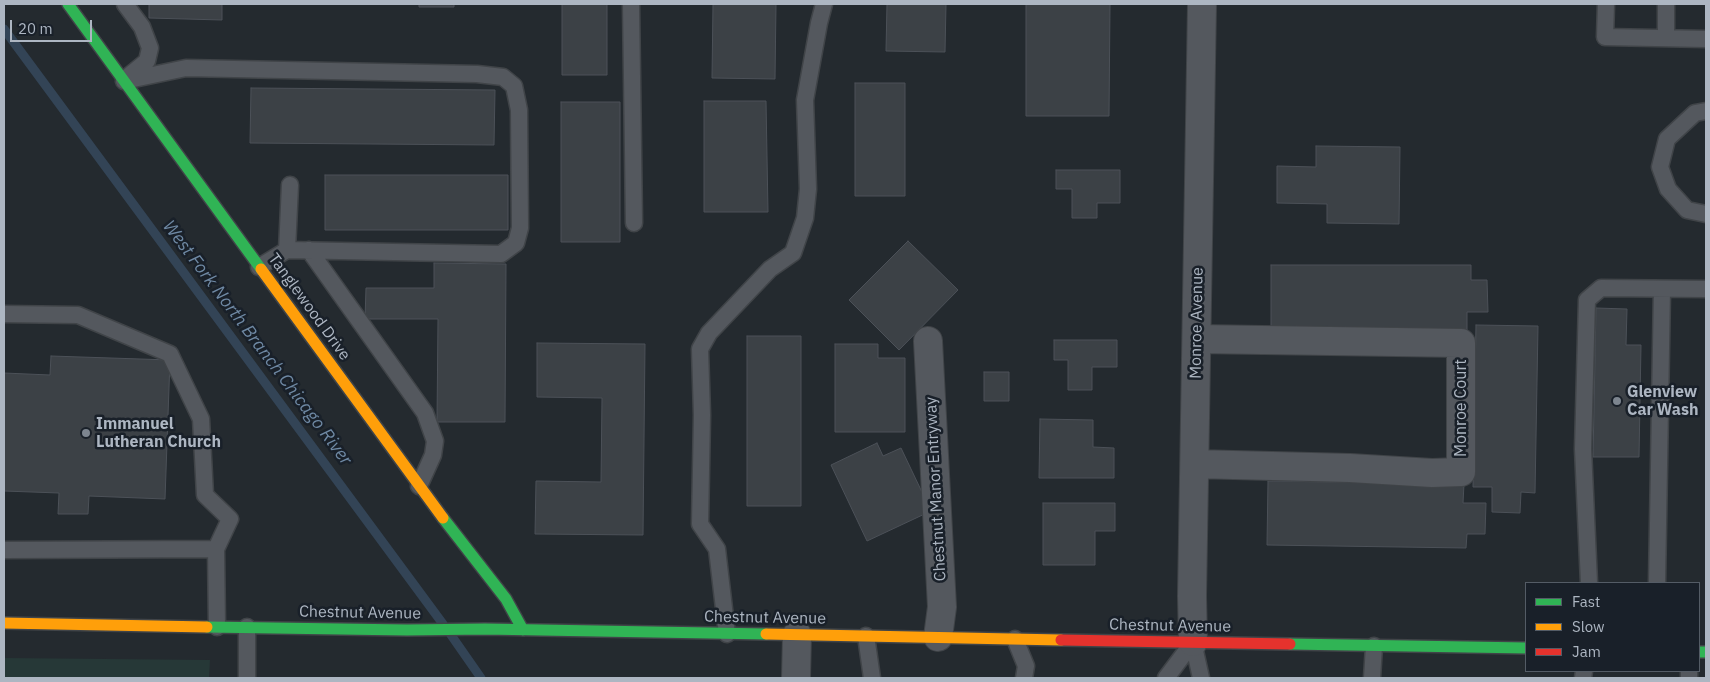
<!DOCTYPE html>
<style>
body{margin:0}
#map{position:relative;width:1710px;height:682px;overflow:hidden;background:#242a2f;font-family:"IBM Plex Sans",sans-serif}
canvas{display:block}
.frame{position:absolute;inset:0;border:5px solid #adb6c2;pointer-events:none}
.legend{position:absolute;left:1525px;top:582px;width:175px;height:90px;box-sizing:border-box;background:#192029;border:1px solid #545c66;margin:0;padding:6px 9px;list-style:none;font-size:15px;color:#adb6c2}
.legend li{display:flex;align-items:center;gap:10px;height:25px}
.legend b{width:25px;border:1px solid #545c66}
.scale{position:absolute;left:10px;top:20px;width:82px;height:22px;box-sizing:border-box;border:2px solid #adb6c2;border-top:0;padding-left:6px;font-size:15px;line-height:18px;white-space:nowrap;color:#adb6c2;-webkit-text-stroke:4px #192029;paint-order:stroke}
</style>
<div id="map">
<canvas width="1710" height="682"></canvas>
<div class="frame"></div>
<ul class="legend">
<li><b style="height:6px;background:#30b455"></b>Fast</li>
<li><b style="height:6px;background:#ff9f0a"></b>Slow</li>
<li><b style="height:6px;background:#e5322d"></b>Jam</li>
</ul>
<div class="scale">20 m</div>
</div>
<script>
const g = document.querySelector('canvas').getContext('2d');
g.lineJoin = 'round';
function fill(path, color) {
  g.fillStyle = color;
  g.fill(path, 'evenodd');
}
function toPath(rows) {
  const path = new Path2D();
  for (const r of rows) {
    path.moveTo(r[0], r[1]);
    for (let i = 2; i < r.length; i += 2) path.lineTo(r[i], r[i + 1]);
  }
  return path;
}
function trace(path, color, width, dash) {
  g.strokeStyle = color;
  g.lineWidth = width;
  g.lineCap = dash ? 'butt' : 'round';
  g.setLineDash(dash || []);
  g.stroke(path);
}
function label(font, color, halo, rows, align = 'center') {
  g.font = font + ' "IBM Plex Sans",sans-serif';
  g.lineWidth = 5;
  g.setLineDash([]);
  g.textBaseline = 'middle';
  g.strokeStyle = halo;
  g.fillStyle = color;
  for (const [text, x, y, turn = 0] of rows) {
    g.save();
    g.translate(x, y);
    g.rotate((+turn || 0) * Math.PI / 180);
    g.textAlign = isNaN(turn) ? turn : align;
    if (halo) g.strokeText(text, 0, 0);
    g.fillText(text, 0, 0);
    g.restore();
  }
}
const green = toPath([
 [4,658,210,660,209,678,4,678]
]);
const stream = toPath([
 [4,29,443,624],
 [451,635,481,678]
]);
const building = toPath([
 [149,4,222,4,222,20,149,18,149,4],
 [419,4,454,4,454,7,419,7,419,4],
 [562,4,607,4,607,75,562,75,562,4],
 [713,4,776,4,775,79,712,78,713,4],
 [887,4,946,4,945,52,886,51,887,4],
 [1026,4,1110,4,1109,116,1026,116,1026,4],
 [855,83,905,83,905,196,855,196,855,83],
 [251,88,495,90,494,145,250,143,251,88],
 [704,101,766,101,768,212,704,212,704,101],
 [561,102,620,102,620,242,561,242,561,102],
 [1316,146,1400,147,1399,224,1327,223,1327,204,1277,203,1277,166,1316,167,1316,146],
 [1056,170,1120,170,1120,203,1097,203,1097,218,1072,218,1072,189,1056,189,1056,170],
 [325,175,508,175,508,230,325,230,325,175],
 [908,241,958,290,899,350,849,300,908,241],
 [434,263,506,264,505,422,437,422,438,319,365,319,366,288,434,288,434,263],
 [1271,265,1471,265,1471,280,1487,280,1488,312,1467,312,1467,330,1271,330,1271,265],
 [1596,308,1627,309,1626,345,1641,345,1639,457,1593,457,1596,308],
 [1476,325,1538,326,1535,493,1521,492,1520,513,1492,512,1492,487,1473,487,1476,325],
 [747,336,801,336,801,506,747,506,747,336],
 [1054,340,1117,340,1117,367,1092,367,1092,390,1068,390,1068,360,1054,360,1054,340],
 [537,343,645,344,643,535,535,534,536,481,601,482,602,398,537,397,537,343],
 [835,344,878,344,878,358,905,358,905,432,835,432,835,344],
 [51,356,170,360,165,499,89,496,88,514,58,514,59,493,4,491,4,373,50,375,51,356],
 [984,372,1009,372,1009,401,984,401,984,372],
 [1040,419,1093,420,1093,447,1114,448,1114,478,1039,478,1040,419],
 [877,443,883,456,901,448,931,511,867,541,831,465,877,443],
 [1268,481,1464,484,1463,503,1486,503,1485,534,1467,534,1466,548,1267,545,1268,481],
 [1043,503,1115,503,1115,531,1095,531,1095,565,1043,565,1043,503]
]);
const lane = toPath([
 [125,4,142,27,150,48,147,61,125,79],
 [631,4,634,223],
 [1606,4,1605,37,1706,39],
 [1666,4,1666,38],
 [124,81,186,68,477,74,503,77,514,86,519,110,520,228,516,243,501,254,287,250,259,267],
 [1706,111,1695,113,1667,139,1660,167,1668,189,1687,210,1706,214],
 [287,250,290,185],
 [309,250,425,413,435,441,433,455,419,486],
 [4,314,78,315,170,354,201,419,205,495,230,519,216,549],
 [4,550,216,549,217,627],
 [1589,583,1583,449,1587,300,1601,288,1706,289],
 [1657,583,1662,289],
 [727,634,717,549,700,524,702,415,700,349,709,333,770,269,793,253,805,218,808,189,805,100,819,23,824,4],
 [866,636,872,678],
 [1015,639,1026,666,1024,678],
 [1193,642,1201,678],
 [247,678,247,627],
 [1166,678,1193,642],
 [1372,678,1374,646],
 [1583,678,1584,671],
 [1689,678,1689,671]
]);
const street = toPath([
 [928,341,942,607,938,637],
 [1195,464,1350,468,1432,473,1461,472,1461,343,1197,339],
 [1193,642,1192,596,1202,4],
 [796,678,797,635]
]);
const fast = toPath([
 [68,4,261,269],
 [443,518,506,599,523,630],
 [207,627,407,630,485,629,766,634],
 [1290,644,1526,648],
 [1699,652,1706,652]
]);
const slow = toPath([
 [261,269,443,518],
 [4,623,207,627],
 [766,634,1061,640]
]);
const jam = toPath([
 [1061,640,1290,644]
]);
const markers = [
 [1617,401,5,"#7d858f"],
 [86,433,5,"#7d858f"]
];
const streetNames = [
 ["Tanglewood Drive",309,307,54],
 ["Monroe Avenue",1197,323,-89],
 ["Monroe Court",1461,408,-90],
 ["Chestnut Manor Entryway",936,489,-93],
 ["Chestnut Avenue",360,613,1],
 ["Chestnut Avenue",765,618,1],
 ["Chestnut Avenue",1170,626,1]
];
const poiNames = [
 ["Glenview",1627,392],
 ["Car Wash",1627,410],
 ["Immanuel",96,424],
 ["Lutheran Church",96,442]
];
const waterNames = [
 ["West Fork North Branch Chicago River",257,343,53]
];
fill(green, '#263837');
trace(stream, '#334456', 9);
fill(building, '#3c4146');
trace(building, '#4c5158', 1);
trace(lane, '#404448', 19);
trace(street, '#404448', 30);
trace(fast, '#404448', 14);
trace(slow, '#404448', 14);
trace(jam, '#404448', 14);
trace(lane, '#54585e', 16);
trace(street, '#54585e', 28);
trace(fast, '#30b455', 11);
trace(slow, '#ff9f0a', 11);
trace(jam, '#e5322d', 11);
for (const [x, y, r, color] of markers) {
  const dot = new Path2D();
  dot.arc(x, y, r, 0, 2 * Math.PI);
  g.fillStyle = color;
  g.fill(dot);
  trace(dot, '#192029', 2);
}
label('16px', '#adb6c2', '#192029', streetNames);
label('bold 16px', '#adb6c2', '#192029', poiNames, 'left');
label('italic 18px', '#6f89a4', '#192029', waterNames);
</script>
